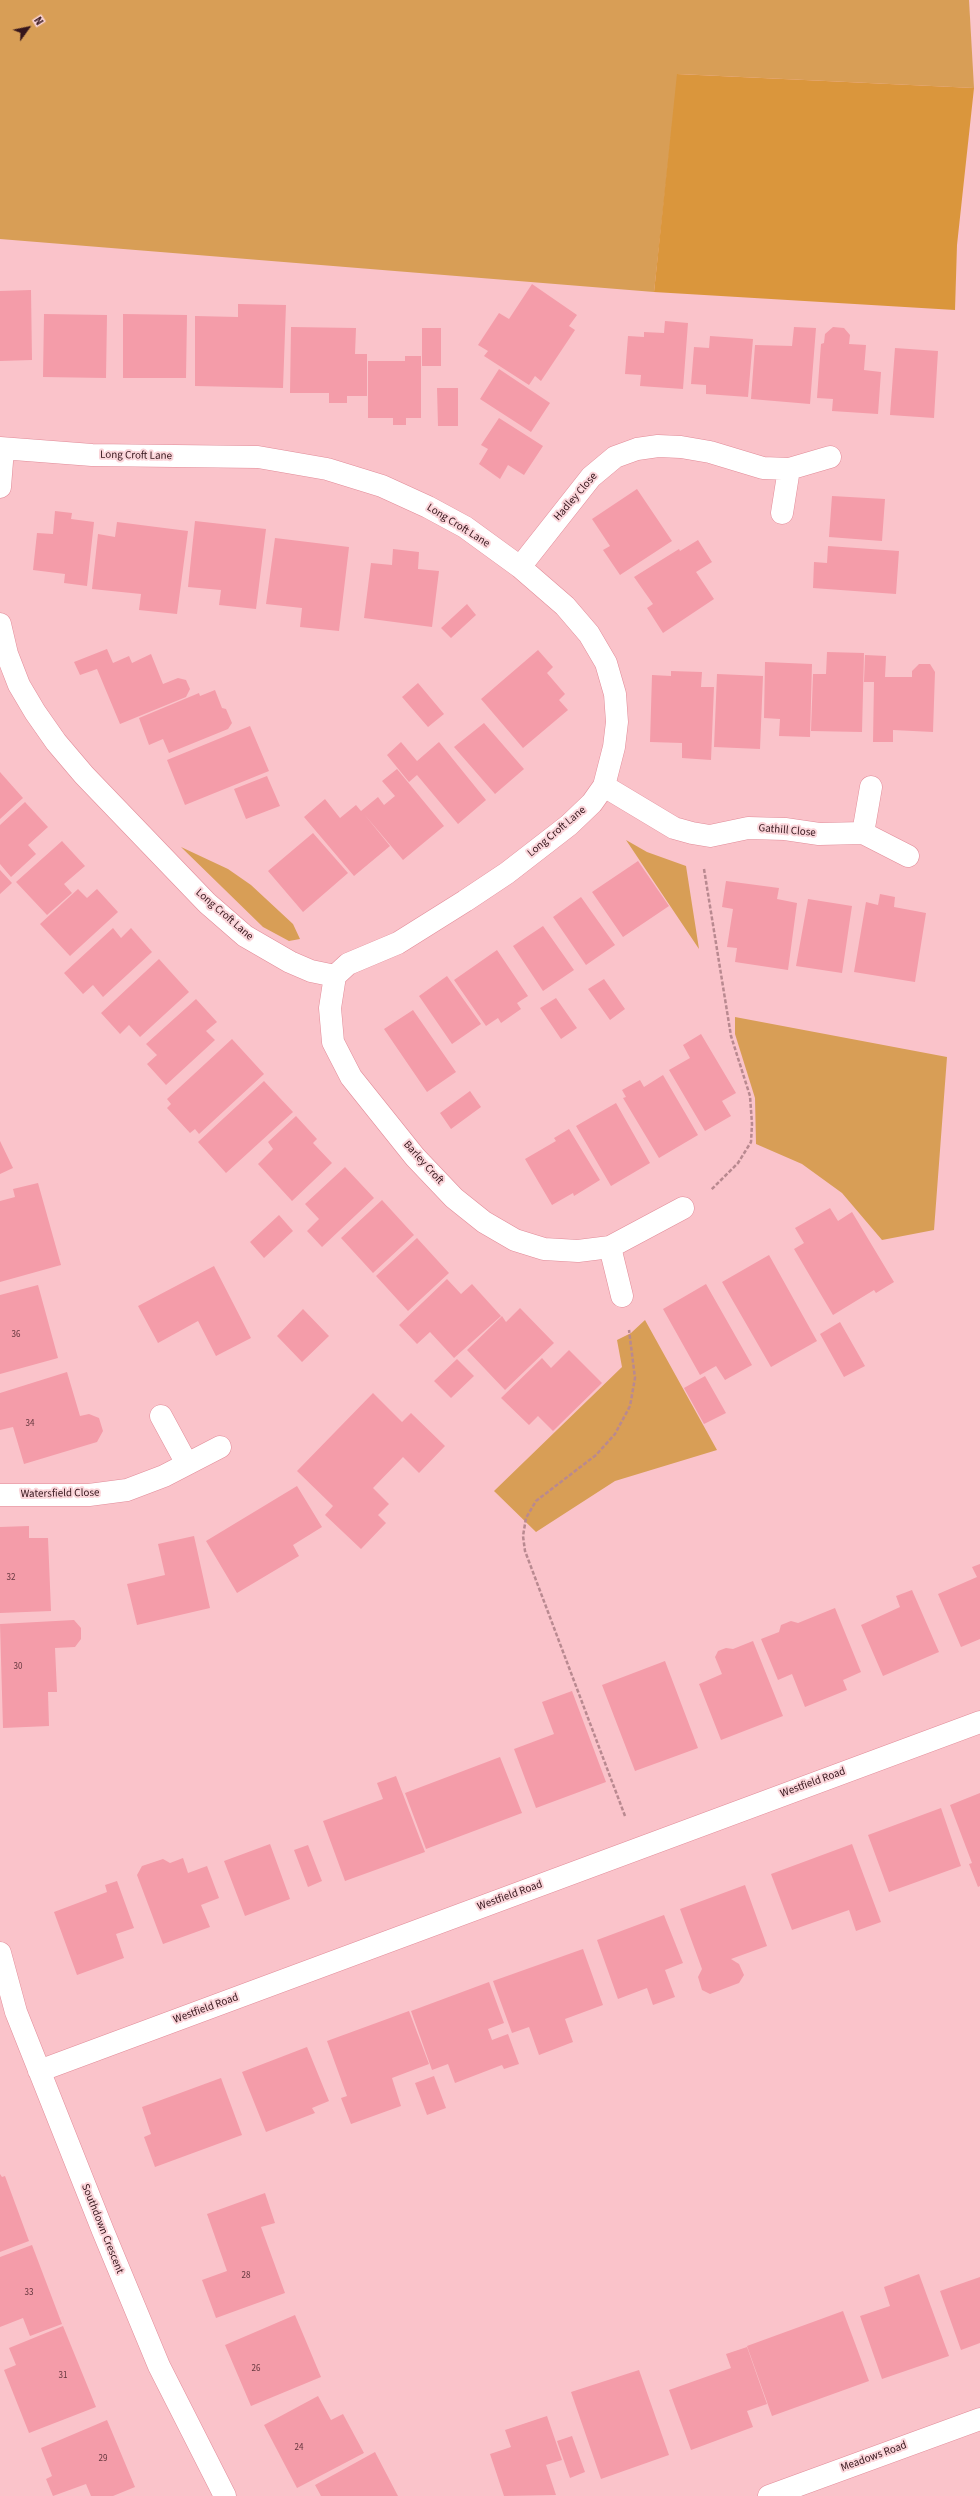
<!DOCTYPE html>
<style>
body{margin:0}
#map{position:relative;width:980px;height:2496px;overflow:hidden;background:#fac3ca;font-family:"Source Sans 3",sans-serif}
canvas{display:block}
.north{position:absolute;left:8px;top:8px;width:40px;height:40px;-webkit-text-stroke:3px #fbd5da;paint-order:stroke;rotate:57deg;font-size:11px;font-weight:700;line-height:16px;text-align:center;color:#35151b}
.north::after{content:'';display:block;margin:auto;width:14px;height:18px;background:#35151b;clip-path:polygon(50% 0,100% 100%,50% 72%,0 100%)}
</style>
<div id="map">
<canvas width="980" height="2496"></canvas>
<div class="north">N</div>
</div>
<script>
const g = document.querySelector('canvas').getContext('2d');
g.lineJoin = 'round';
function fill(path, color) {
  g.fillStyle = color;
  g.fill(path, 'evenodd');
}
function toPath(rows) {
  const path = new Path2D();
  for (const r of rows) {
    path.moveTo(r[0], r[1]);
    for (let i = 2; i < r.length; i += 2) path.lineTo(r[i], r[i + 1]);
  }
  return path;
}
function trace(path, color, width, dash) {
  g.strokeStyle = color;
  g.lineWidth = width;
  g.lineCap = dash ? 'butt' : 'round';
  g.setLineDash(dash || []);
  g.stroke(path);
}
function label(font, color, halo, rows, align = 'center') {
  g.font = font + ' "Source Sans 3",sans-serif';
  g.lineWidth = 4;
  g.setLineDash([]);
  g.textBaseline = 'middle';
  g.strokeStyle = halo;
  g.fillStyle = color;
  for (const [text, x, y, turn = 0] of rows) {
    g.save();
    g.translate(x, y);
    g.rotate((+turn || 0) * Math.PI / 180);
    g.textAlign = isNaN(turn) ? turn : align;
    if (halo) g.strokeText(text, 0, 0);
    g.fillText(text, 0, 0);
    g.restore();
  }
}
const green = toPath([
 [0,0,969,0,974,88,678,74,654,292,0,239],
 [626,840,647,852,686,866,699,949],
 [181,847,228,869,251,885,293,924,300,939,289,941,263,927],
 [735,1017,947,1057,934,1230,882,1240,842,1193,802,1164,756,1144,755,1098,735,1034],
 [645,1320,717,1450,615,1481,536,1532,494,1491,622,1367,617,1340,631,1333]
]);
const forest = toPath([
 [677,74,974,88,957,245,955,310,654,292]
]);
const building = toPath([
 [532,284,577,315,569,326,575,330,541,381,535,376,529,385,484,356,488,351,478,345,499,313,509,319],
 [31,290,32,360,0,361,0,291],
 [238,304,286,305,283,388,195,386,195,316,238,317],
 [44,314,107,315,106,378,43,377],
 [123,314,187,315,186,378,123,378],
 [665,321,688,323,683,389,640,386,641,375,625,374,628,336,644,337,644,332,664,333],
 [291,327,356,328,355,354,367,354,367,396,347,396,347,403,329,403,329,393,290,393],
 [794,327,816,328,810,404,751,399,755,345,792,346],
 [833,327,844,328,850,335,849,344,866,345,864,370,881,372,878,414,832,411,833,399,817,398,821,344,824,343,825,334],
 [422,328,441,328,441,366,422,366],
 [710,336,753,339,748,397,706,394,706,385,691,384,694,347,709,348],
 [895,348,938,351,934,418,890,415],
 [405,356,421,356,421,418,406,418,406,425,393,425,393,418,368,418,368,361,405,361],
 [499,369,550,403,531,432,480,399],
 [437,388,458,388,458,426,438,426],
 [499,418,543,446,524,475,508,465,500,479,479,464,488,449,481,445],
 [637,489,672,541,620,575,603,550,610,546,592,519],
 [832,496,885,499,882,541,829,537],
 [55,511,72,513,71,519,94,522,87,586,64,583,65,574,33,570,37,533,53,534],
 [195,521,266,529,256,609,219,605,221,590,188,587],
 [117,522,188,531,177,614,139,610,141,594,92,589,98,534,115,537],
 [275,538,349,547,339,631,300,627,302,608,266,604],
 [698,540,712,562,696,572,714,599,663,633,647,608,653,604,634,577,679,549,680,551],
 [828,546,899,551,896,594,813,588,814,562,827,563],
 [393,549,419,552,418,569,439,571,432,627,364,618,371,563,392,565],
 [467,604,476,615,451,638,441,628],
 [107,649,113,663,129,656,132,663,151,654,163,684,178,678,186,680,190,689,186,697,120,724,97,669,80,675,74,662],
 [538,650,553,667,547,673,565,694,559,700,568,710,523,748,481,699],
 [827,652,864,653,862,732,811,731,813,674,826,674],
 [865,655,886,656,885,677,912,677,912,671,919,664,930,664,935,672,933,732,893,730,893,742,873,742,874,682,864,682],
 [765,662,812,664,810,737,779,736,780,719,764,718],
 [671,671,702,672,701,687,714,687,711,760,682,758,682,743,650,742,652,675,671,676],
 [717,674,763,676,760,749,714,747],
 [418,683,444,714,428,727,402,697],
 [215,690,222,708,226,709,232,723,228,729,169,753,163,739,149,745,139,718,199,693,200,696],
 [484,723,524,769,495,794,454,747],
 [250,726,269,771,185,805,167,760],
 [401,742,417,761,439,742,486,800,458,824,417,775,409,782,387,755],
 [397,769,444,826,403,860,364,814,390,846,354,876,304,817,325,799,340,818,356,805,361,811,378,797,384,805,395,796,382,781],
 [0,772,23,798,0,819],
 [267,776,280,806,246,819,234,789],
 [25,802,48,827,28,845,36,854,11,877,0,864,0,825],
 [313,833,348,873,303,912,268,871],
 [62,841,85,866,64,884,72,893,47,915,16,882],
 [638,861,669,906,623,937,592,892],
 [0,870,12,883,0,894],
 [726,881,779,888,777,899,797,903,788,970,735,962,737,948,727,947,733,909,722,907],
 [78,889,87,898,97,889,118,912,70,956,40,924],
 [880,894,895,897,894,907,926,913,915,982,854,972,866,902,878,905],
 [581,897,615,945,586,965,553,917],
 [808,899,852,906,842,973,796,966],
 [543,926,574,970,543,991,513,946],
 [113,928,121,938,131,928,152,952,103,997,93,985,83,994,64,973],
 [497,950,528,996,517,1003,521,1009,501,1023,498,1018,486,1026,454,980],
 [159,959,189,992,140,1037,129,1025,120,1034,101,1013],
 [447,976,481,1024,452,1044,419,996],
 [604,979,625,1009,610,1020,588,989],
 [556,998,577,1028,561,1039,540,1008],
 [196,999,217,1022,206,1031,215,1040,166,1085,147,1064,157,1055,146,1044],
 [413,1010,456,1072,427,1092,384,1029],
 [701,1034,736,1093,722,1101,731,1116,705,1131,669,1070,690,1058,683,1045],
 [232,1039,264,1074,199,1134,195,1129,190,1133,167,1108,171,1104,167,1099],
 [663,1075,698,1135,659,1158,623,1098,626,1097,622,1090,640,1080,644,1087],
 [264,1081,293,1112,226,1173,198,1142],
 [470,1091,481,1107,451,1129,440,1113],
 [616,1103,650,1163,611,1186,576,1126],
 [296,1116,317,1139,313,1143,332,1163,292,1201,258,1164,273,1149,268,1142],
 [569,1129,600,1180,574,1196,573,1193,552,1205,525,1159,556,1141,554,1138],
 [0,1141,13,1168,0,1174],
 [345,1167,374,1198,322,1247,307,1231,319,1219,305,1204],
 [38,1183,61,1265,0,1282,0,1201,15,1197,13,1189],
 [382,1200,414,1235,373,1273,341,1238],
 [830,1208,838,1221,852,1212,894,1282,876,1293,874,1290,833,1315,794,1249,804,1243,795,1228],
 [279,1215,293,1231,264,1258,250,1242],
 [417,1238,449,1273,408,1311,376,1276],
 [769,1255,817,1341,771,1367,722,1282],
 [214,1266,251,1338,216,1356,198,1321,158,1343,138,1306],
 [447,1279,461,1294,472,1284,501,1316,454,1358,430,1332,417,1344,399,1325],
 [706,1284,752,1365,725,1380,716,1366,700,1375,663,1309],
 [38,1285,58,1358,0,1374,0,1295],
 [520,1308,554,1343,505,1390,467,1350,502,1316,506,1322],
 [303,1309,329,1336,302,1362,277,1336],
 [840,1322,865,1366,844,1377,820,1334],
 [569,1350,602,1383,553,1431,538,1416,529,1425,501,1398,542,1358,551,1368],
 [457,1359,474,1376,451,1398,434,1381],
 [67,1372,80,1416,89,1414,99,1418,103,1431,97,1442,24,1464,13,1427,0,1430,0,1393],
 [705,1376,726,1413,704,1424,684,1388],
 [373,1393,402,1422,411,1413,445,1446,419,1473,403,1457,373,1488,389,1504,378,1515,386,1523,361,1549,325,1515,333,1506,297,1471],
 [297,1486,322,1527,293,1545,299,1556,237,1593,206,1541],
 [29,1526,29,1538,48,1538,51,1611,0,1613,0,1527],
 [194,1536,210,1608,137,1625,127,1584,165,1575,158,1544],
 [980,1564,980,1639,961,1647,938,1594,977,1577,972,1567],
 [912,1590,939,1652,883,1676,861,1625,900,1607,896,1596],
 [835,1608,861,1672,843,1680,847,1690,805,1707,792,1674,778,1680,761,1639,779,1632,781,1625,791,1621,798,1623],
 [74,1620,81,1628,81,1639,75,1647,55,1648,57,1692,48,1692,49,1726,3,1728,0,1624],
 [753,1641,783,1716,721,1740,699,1684,722,1674,715,1657,718,1651,726,1648,733,1649],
 [665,1661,698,1748,635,1771,602,1685],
 [572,1691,606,1782,536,1808,514,1749,554,1734,542,1702],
 [500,1757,522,1813,426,1849,405,1793],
 [396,1776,425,1852,345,1881,323,1821,383,1799,377,1783],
 [980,1793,980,1886,978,1887,969,1864,972,1863,950,1805],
 [941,1808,961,1866,889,1892,868,1835],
 [270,1844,290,1899,245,1916,224,1861],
 [852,1844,881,1922,856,1931,849,1910,792,1930,771,1874],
 [308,1845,322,1881,308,1887,294,1850],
 [183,1858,188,1873,207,1866,219,1898,201,1905,210,1927,163,1944,137,1875,142,1866,163,1859,170,1863],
 [117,1881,134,1928,116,1934,124,1958,77,1975,54,1912,107,1892,105,1885],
 [745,1885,767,1946,731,1959,739,1964,744,1975,739,1983,710,1994,702,1990,698,1977,702,1969,680,1909],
 [664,1915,683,1963,665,1970,675,1997,653,2005,647,1988,618,1999,597,1940],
 [583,1949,603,2005,565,2019,573,2042,539,2055,529,2027,512,2033,493,1981],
 [489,1982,504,2023,488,2029,492,2040,508,2034,519,2064,504,2069,502,2065,455,2083,448,2064,432,2070,411,2011],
 [409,2011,429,2064,392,2078,401,2106,351,2124,341,2098,347,2096,327,2041],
 [307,2047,329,2101,312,2108,315,2113,266,2132,242,2072],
 [434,2076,446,2108,427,2115,415,2083],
 [221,2078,242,2135,155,2167,144,2137,151,2134,142,2107],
 [0,2174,2,2177,5,2176,29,2241,0,2252],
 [265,2193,275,2223,261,2227,285,2293,216,2318,202,2280,227,2271,207,2214],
 [32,2245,62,2324,30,2336,23,2318,0,2327,0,2257],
 [919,2274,949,2356,882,2379,860,2316,890,2306,884,2287],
 [980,2277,980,2343,961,2350,940,2291],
 [843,2311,869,2381,772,2416,747,2346],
 [295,2315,321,2377,251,2406,225,2345],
 [63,2326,96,2407,29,2433,4,2370,16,2365,9,2348],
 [747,2347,767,2404,747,2411,753,2427,691,2450,669,2390,731,2368,726,2354],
 [639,2370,669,2455,601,2479,571,2392],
 [318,2396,331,2420,343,2414,364,2453,297,2488,264,2425],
 [547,2416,562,2460,546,2465,556,2495,504,2496,490,2454,511,2447,505,2430],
 [107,2420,135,2487,113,2496,91,2496,86,2484,53,2496,46,2479,52,2476,41,2448],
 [572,2436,585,2472,570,2478,557,2441],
 [375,2452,398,2496,321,2496,315,2485]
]);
const path = toPath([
 [704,869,731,1036,750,1096,752,1124,751,1142,738,1163,711,1190],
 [625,1816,525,1551,523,1536,526,1518,536,1501,596,1455,615,1434,630,1406,635,1378,629,1330]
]);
const minor = toPath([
 [0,448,92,455,258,457,327,469,382,486,428,507,465,527,520,567,565,606,589,634,606,663,615,694,617,722,614,747,604,786,592,803,569,825,507,873,465,901,398,943,348,964,335,976,311,971,290,962,245,936,207,903,84,775,56,742,35,712,19,685,7,654,0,624],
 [0,487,3,449],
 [782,513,789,469],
 [520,567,591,477,615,457,637,449,658,446,681,447,710,452,763,468,789,469,830,457],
 [604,786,674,828,692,833,710,836,748,828,785,829,819,834,863,833,908,856],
 [863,833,871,787],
 [335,976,330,1008,333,1042,351,1077,415,1157,454,1198,484,1222,515,1240,544,1249,578,1251,610,1247,683,1208],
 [610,1247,622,1296],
 [161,1416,187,1464],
 [0,1495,89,1495,127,1490,164,1476,220,1447],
 [0,1953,16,2012,103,2231,159,2366,225,2496],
 [39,2071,980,1722],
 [769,2496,980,2419]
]);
const numberNames = [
 ["36",16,1335],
 ["34",30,1424],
 ["32",11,1578],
 ["30",18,1667],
 ["28",246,2276],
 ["33",29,2293],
 ["26",256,2369],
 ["31",63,2376],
 ["24",299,2448],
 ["29",103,2459]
];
const streetNames = [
 ["Long Croft Lane",136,456,1],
 ["Hadley Close",576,497,-49],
 ["Long Croft Lane",458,526,32],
 ["Gathill Close",787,831,5],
 ["Long Croft Lane",557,832,-40],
 ["Long Croft Lane",224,915,41],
 ["Barley Croft",423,1163,48],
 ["Watersfield Close",60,1494,-1],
 ["Westfield Road",813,1783,-20],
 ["Westfield Road",510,1896,-20],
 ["Westfield Road",206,2009,-20],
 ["Southdown Crescent",102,2229,68],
 ["Meadows Road",874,2457,-20]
];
fill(green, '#d89e56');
fill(forest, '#da963c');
fill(building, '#f49ca9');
trace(minor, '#e18b98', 23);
trace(path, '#b98990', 2.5, [4, 2]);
trace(minor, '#fff', 22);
label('9px', '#65373e', null, numberNames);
label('11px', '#35151b', '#fbd5da', streetNames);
</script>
